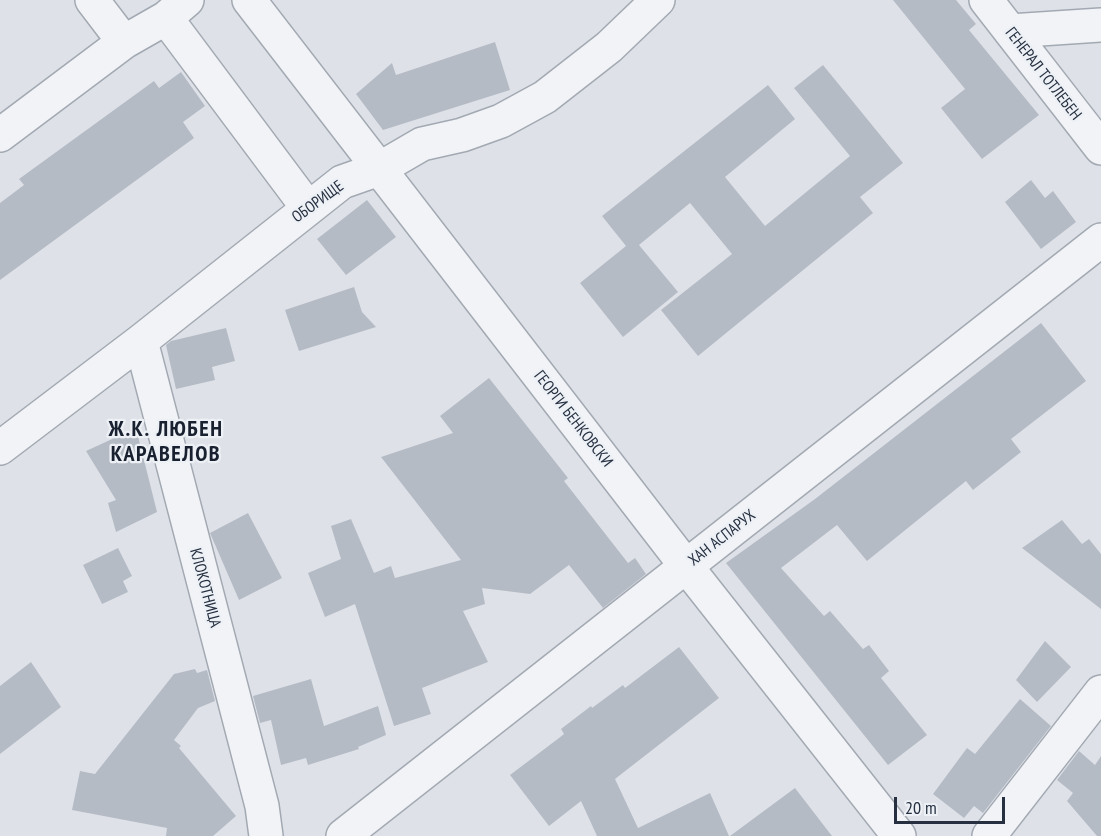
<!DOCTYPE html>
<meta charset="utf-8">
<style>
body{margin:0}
#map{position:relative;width:1101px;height:836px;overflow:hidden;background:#dee2e8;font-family:"PT Sans Narrow",sans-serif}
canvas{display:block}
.scale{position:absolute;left:894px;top:797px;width:111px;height:27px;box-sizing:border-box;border:3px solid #263040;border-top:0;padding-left:8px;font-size:18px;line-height:21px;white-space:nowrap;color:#263040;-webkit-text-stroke:4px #edf1f6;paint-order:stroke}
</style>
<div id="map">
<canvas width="1101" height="836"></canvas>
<div class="scale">20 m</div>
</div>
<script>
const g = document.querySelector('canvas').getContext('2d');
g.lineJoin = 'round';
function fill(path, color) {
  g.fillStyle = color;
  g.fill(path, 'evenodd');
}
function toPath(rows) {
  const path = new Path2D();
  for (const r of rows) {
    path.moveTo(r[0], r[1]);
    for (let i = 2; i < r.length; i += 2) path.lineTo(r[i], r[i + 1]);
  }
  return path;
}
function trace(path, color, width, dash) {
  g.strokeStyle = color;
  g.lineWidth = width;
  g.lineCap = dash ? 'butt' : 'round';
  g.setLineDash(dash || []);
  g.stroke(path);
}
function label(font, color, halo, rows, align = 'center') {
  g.font = font + ' "PT Sans Narrow",sans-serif';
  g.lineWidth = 4.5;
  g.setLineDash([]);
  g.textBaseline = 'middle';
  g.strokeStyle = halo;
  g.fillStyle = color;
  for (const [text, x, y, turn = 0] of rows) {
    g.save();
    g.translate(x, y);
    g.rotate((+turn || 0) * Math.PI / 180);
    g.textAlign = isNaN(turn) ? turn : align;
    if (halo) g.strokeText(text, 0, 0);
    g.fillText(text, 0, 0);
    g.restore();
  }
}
const building = toPath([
 [893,0,956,0,976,24,969,30,1039,115,982,159,941,108,965,89],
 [495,42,510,90,383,130,356,94,392,63,396,75],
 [823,65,903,163,860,197,873,213,698,356,661,310,732,254,690,203,639,245,678,292,623,337,580,283,626,246,602,216,768,85,795,119,725,177,765,226,850,156,794,88],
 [181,72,205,106,183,122,194,138,0,280,0,203,24,185,19,179,154,81,159,88],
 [1031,180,1045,198,1053,191,1076,222,1041,249,1005,202],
 [367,200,396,237,346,275,317,239],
 [354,287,362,312,376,327,299,351,285,310],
 [1041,323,1086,381,1011,439,1021,452,973,490,966,481,867,561,837,525,781,568,824,616,830,611,863,649,869,645,889,671,881,678,927,735,888,765,726,563,815,499],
 [226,328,235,361,212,367,215,380,176,389,166,345,171,341],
 [489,378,568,478,564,481,628,563,635,558,646,574,603,608,569,565,530,594,482,588,485,604,463,611,488,662,422,688,431,714,394,726,355,604,325,617,308,573,341,559,331,526,351,519,374,573,391,566,395,578,461,560,381,457,453,433,440,416],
 [136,428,157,512,116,532,108,503,116,500,86,451],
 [248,513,282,578,239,600,210,533],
 [1062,520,1082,544,1089,539,1101,554,1101,609,1022,548],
 [118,548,132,576,123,581,128,592,102,604,83,565],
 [1045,641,1071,667,1037,702,1016,680],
 [679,647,719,698,615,779,638,828,710,793,729,836,597,836,581,801,549,826,510,775,559,738,564,734,561,729,591,706,592,708,623,685,625,688],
 [31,662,61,707,0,754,0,686],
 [195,669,197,673,207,670,215,701,198,708,174,740,181,746,179,748,236,816,213,836,166,836,167,828,72,810,80,771,95,774,174,674],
 [311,679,324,726,378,706,386,735,358,747,359,749,308,765,306,758,281,765,271,720,260,723,253,696],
 [1020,699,1051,726,983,813,974,806,964,818,933,794,967,748,975,754],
 [1079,751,1095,765,1101,756,1101,836,1097,836,1067,801,1073,793,1057,780],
 [795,788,832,836,730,836]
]);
const street = toPath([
 [92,0,124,42],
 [249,0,686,566,899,836],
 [986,0,1101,148],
 [166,18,308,208],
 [1010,31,1101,25],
 [0,135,124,42,166,18,187,0],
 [141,341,262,806,266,836],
 [0,448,141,341,342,182,379,169,422,144,462,135,501,121,545,97,609,47,658,0],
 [343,836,1101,240],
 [989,836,1101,692]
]);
const streetNames = [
 ["ГЕНЕРАЛ ТОТЛЕБЕН",1043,74,52],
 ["ОБОРИЩЕ",318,202,-36],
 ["ГЕОРГИ БЕНКОВСКИ",573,419,52],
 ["ХАН АСПАРУХ",722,538,-38],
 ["КЛОКОТНИЦА",205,588,75]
];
const districtNames = [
 ["Ж.К. ЛЮБЕН",166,430],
 ["КАРАВЕЛОВ",166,455]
];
fill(building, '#b5bbc5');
trace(street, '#a3a9b2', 36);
trace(street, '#f1f3f6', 33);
label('16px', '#263040', '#edf1f6', streetNames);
g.letterSpacing = '1.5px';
label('bold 22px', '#192130', '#edf1f6', districtNames);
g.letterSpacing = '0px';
</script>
